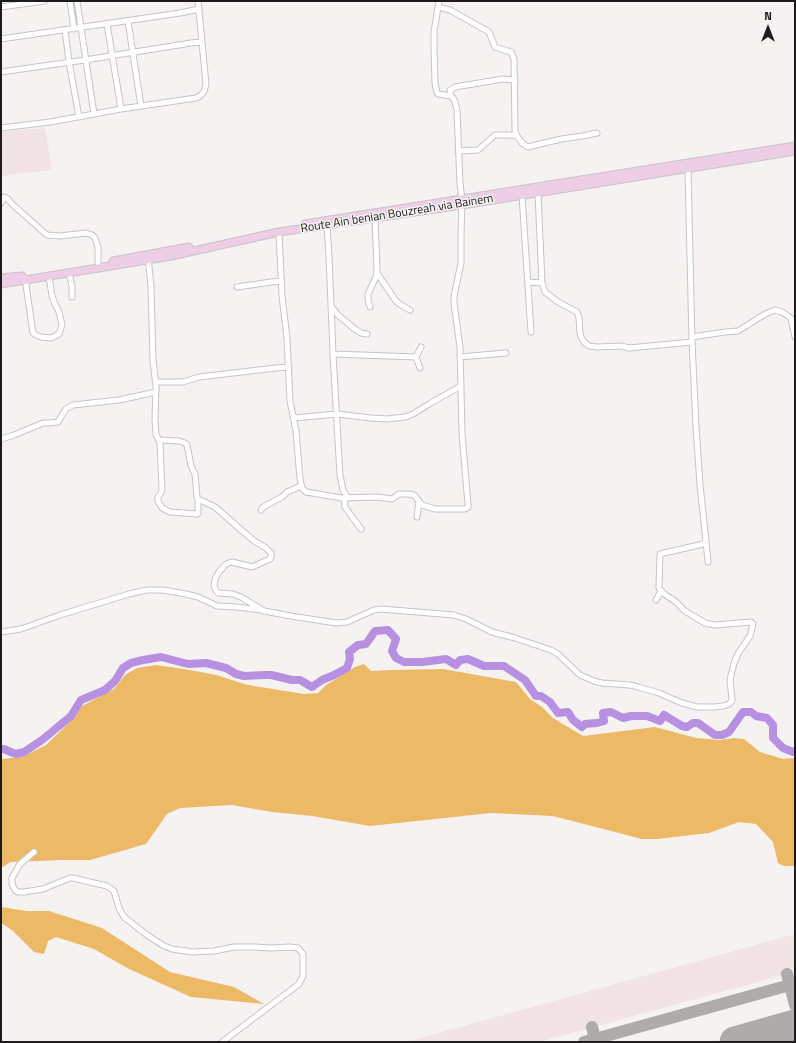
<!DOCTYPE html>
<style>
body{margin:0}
#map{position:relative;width:796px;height:1043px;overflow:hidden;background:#f7f2f2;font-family:"Titillium Web",sans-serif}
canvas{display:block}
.frame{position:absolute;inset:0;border:2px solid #1d1b1b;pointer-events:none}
.north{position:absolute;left:748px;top:8px;width:40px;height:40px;-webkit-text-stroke:3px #f7f2f2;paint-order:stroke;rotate:0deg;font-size:11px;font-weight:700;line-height:16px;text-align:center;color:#1d1b1b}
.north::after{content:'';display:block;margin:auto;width:14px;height:18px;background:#1d1b1b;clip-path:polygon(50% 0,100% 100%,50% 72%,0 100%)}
</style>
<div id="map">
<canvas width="796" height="1043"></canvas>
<div class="frame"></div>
<div class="north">N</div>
</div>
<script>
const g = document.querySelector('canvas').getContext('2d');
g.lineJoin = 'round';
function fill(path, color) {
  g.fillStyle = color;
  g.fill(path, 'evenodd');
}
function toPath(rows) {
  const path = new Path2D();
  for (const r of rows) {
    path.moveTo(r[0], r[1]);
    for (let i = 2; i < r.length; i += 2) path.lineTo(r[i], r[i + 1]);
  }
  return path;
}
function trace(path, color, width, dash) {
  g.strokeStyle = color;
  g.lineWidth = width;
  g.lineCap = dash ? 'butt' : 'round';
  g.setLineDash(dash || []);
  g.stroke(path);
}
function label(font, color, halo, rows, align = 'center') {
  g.font = font + ' "Titillium Web",sans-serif';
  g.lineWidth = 3;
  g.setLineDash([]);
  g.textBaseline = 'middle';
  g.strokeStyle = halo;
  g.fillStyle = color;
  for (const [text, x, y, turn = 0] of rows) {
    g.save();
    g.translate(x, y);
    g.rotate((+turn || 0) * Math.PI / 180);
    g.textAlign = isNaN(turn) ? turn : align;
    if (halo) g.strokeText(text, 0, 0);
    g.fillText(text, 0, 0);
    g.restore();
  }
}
const built = toPath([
 [45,128,52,170,1,176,1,132],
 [795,934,795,972,539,1042,406,1042]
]);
const green = toPath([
 [364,664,371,671,392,670,443,669,516,682,530,699,542,707,553,718,583,736,655,727,696,738,720,740,734,738,744,739,760,752,783,759,795,758,795,866,784,866,778,863,773,842,756,824,739,822,709,833,657,839,642,839,553,816,491,813,370,826,312,816,272,812,232,805,180,808,167,814,146,844,90,860,61,860,11,862,1,868,1,759,22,757,46,745,75,717,82,706,114,689,125,675,137,668,156,665,190,670,216,675,248,685,304,694,318,693,326,685,355,667],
 [1,907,27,911,49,911,102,928,170,972,234,987,264,1004,191,997,129,969,94,949,56,937,48,941,44,954,34,952,12,930,1,923]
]);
const river = toPath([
 [1,749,4,749,13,753,16,754,24,752,42,740,71,716,81,700,105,690,115,681,123,668,131,663,143,660,161,657,188,664,206,663,226,668,236,674,244,676,265,675,271,675,292,680,300,680,312,687,322,680,334,675,347,668,350,659,349,652,358,645,366,644,375,631,388,630,396,639,392,651,396,658,404,662,422,662,446,659,456,665,460,660,468,659,484,666,504,666,525,680,536,696,541,696,550,702,558,713,568,712,573,720,582,727,585,724,597,723,604,721,603,713,611,712,623,718,631,716,647,716,660,721,664,715,682,726,687,727,693,723,698,723,715,735,722,735,729,732,743,712,751,712,756,716,767,718,773,725,773,738,783,748,793,752,795,751]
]);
const taxiway = toPath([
 [787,974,795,1005],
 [592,1027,596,1042],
 [584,1042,790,985]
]);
const runway = toPath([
 [735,1042,795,1025]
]);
const minor = toPath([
 [70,1,74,29],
 [1,7,44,1],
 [438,7,450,10,489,32,495,47,511,52,514,59,515,131,517,136,523,144,528,147,561,139,582,136,597,133],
 [128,21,141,106],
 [107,24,121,109],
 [65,30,69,62,79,117],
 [1,39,180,13,199,9],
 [1,72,85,60,191,43,202,42],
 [451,96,450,90,455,87,503,79,515,80],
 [94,114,121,109,196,98,200,96,204,92,206,84,198,1],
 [1,128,50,122,94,114,77,1],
 [458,151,478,150,495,135,511,135,517,136],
 [538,193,542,283],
 [522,195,531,332],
 [1,203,4,197,8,199,12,204,47,235,60,236,86,233,92,235,95,238,98,247,98,263],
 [327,225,329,256,333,354,340,475,343,490,348,498],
 [279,232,282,296,287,338,290,401,296,431,300,479,302,488,306,492,342,498,378,497,392,499,399,494,408,494,414,495,422,505,435,509,465,509,468,507,468,504,462,434,460,347,454,303,454,296,461,263,461,235,462,199,460,184,457,110,455,102,453,98,451,96,439,94,437,93,435,83,434,48,434,32,439,1],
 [148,257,151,286,153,361,156,386,155,420,156,434,160,443,162,489,161,493,158,497,158,501,162,508,170,512,197,514,198,513,198,499],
 [69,273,72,286,72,297],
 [377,273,396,301,401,305,410,310],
 [25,278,33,333,36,335,41,337,51,338,59,334,62,325,59,312,55,304,52,296,49,276],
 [528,282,542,283,545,292,558,302,577,312,579,318,580,333,581,337,584,342,589,346,597,347,621,346,629,348,692,342],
 [237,287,271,282,281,281],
 [331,306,338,315,356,330,361,333,367,334],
 [370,307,368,299,368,294,376,277,377,268,375,218],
 [692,337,725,332,738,331,765,314,775,310,782,312,791,318,795,337],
 [333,354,416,357],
 [460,357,506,353],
 [420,368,416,357,421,347],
 [156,382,183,382,199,377,276,368,289,367],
 [294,418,337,414,371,418,387,419,405,417,413,414,429,404,461,386],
 [1,439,14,435,43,423,50,423,58,422,66,409,73,405,119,400,156,392],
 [159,440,179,441,185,443,187,445,191,466,195,474,197,497,198,499,215,507,240,529,253,540,266,548,271,553,271,557,270,559,252,567,232,562,226,564,219,572,215,579,214,585,215,589,218,593,233,594,241,597,264,611,291,616,336,623,347,622,374,610,381,609,454,615,466,619,492,632,515,638,551,650,558,654,580,675,594,681,602,683,630,685,638,687,659,693,682,703,697,707,714,707,723,706,729,704,732,701,732,699,730,680,734,663,739,652,750,636,753,624,751,622,715,625,705,623,685,611,676,602,663,593,659,588,660,554,703,544,706,541,700,485,696,426,692,342,688,169],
 [344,498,345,507,361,529],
 [261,510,263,507,282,497,287,492,301,486],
 [417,517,419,501],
 [706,541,708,562],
 [656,600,661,591],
 [1,632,21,629,60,615,129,594,147,590,163,590,186,594,198,597,217,606,237,607,261,610],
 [34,852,20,864,12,878,12,884,15,890,18,892,24,892,43,889,70,878,73,878,107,886,114,891,119,908,124,917,147,935,164,946,172,949,192,952,214,951,234,947,255,947,271,948,290,947,298,948,303,954,303,976,299,984,222,1042]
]);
const secondary = toPath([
 [305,224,795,146],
 [113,261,189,247],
 [1,278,22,276],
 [1,284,171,256,279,232,462,205,795,151]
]);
const streetNames = [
 ["Route Ain benian Bouzreah via Bainem",397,214,-9]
];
fill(built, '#f2e3e4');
fill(green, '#ecb967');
trace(river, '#b790e1', 8);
trace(taxiway, '#afabab', 12);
trace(runway, '#afabab', 31);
trace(minor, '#c8c3c4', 7);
trace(secondary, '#c8c3c4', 9);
trace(minor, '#fff', 5);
trace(secondary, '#eecee6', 7);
label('12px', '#1d1b1b', '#f7f2f2', streetNames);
</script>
